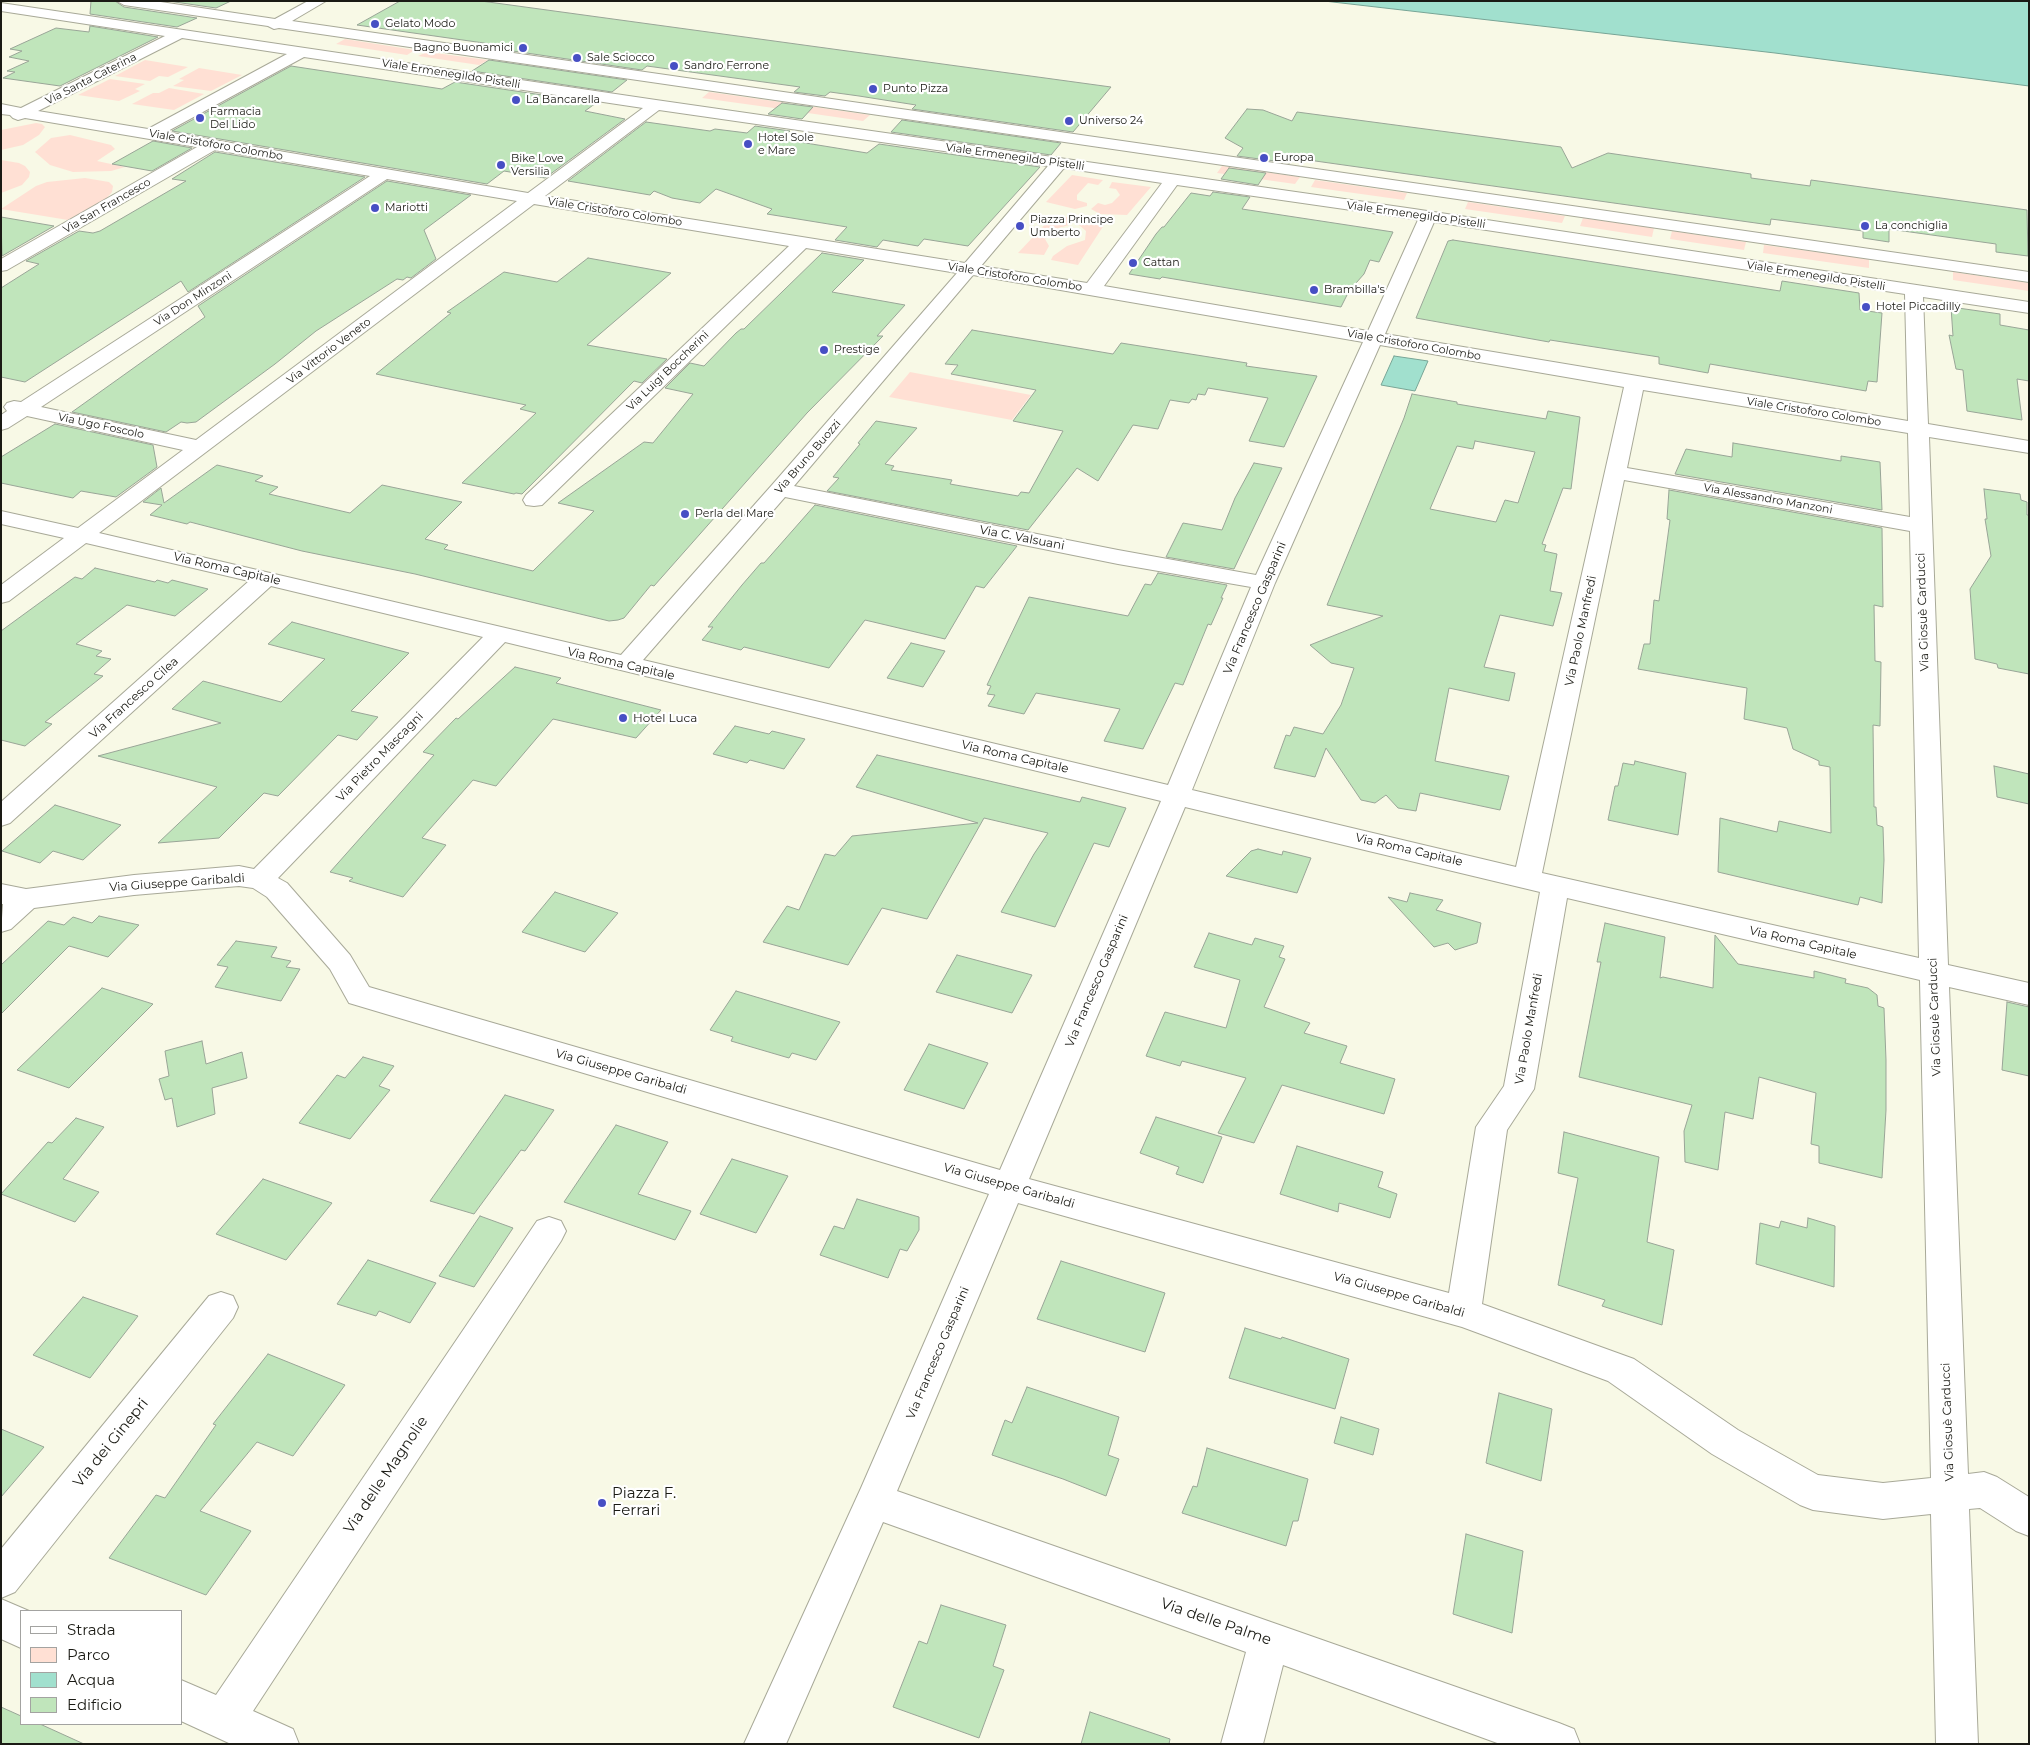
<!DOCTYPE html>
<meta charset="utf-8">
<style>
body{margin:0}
#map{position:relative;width:2030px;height:1745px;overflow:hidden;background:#f8f9e6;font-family:Montserrat,sans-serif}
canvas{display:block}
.frame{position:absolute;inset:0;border:2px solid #1a1a14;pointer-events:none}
.legend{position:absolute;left:20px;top:1610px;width:162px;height:115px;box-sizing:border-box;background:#fff;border:1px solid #a3a3a1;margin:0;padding:6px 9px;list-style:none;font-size:15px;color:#1a1a14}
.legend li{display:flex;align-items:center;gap:10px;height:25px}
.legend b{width:25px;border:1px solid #a3a3a1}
</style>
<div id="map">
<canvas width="2030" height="1745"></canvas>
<div class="frame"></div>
<ul class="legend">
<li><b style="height:6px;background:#fff"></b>Strada</li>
<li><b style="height:14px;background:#ffe0d4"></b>Parco</li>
<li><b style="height:14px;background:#a1e0ce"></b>Acqua</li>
<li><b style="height:14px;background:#c0e5bb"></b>Edificio</li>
</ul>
</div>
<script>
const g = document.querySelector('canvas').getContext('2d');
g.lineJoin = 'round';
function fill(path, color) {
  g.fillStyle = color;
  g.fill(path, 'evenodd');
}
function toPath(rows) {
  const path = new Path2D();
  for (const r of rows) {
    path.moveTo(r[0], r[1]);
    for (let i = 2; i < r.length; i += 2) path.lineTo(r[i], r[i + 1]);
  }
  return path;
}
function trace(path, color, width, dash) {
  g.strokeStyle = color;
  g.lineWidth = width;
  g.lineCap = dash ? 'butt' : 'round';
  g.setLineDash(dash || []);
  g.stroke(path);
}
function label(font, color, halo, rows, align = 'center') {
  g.font = font + ' Montserrat,sans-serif';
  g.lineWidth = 4.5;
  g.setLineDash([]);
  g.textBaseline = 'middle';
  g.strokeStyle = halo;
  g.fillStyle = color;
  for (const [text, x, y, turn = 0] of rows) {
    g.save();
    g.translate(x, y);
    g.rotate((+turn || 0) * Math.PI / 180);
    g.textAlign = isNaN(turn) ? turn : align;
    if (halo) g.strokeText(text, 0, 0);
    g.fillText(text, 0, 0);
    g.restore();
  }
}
const green = toPath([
 [345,39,415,50,407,55,336,44],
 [427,52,488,60,479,65,418,56],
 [145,60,188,67,168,77,159,76,150,81,115,76],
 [199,68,242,75,211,91,173,86,184,80,179,79],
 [110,79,145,84,135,89,140,91,119,101,78,95],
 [169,88,204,94,174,110,132,104,153,93,159,93],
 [709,92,788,103,781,109,702,98],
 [801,105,870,115,863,121,794,111],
 [36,123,42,124,45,127,39,135,23,145,1,150,1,130],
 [70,135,111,145,115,149,97,161,125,167,111,171,73,172,50,165,35,152,51,138],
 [1,160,19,163,25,166,30,172,29,177,22,185,1,193],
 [1222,166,1300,177,1295,184,1217,173],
 [1072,175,1103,180,1098,185,1088,183,1077,195,1077,200,1087,203,1087,206,1075,209,1046,202],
 [85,178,109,182,113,186,112,192,106,199,68,220,1,209,36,186,47,182],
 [1315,180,1407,193,1404,200,1311,187],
 [1112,182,1151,187,1127,215,1100,214,1091,209,1098,203,1105,205,1112,203,1120,195,1116,189,1109,188],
 [1468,202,1565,216,1562,223,1465,209],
 [1060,216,1074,218,1069,225,1055,229,1045,239,1049,246,1044,255,1018,253,1051,218],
 [1583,218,1654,228,1652,237,1580,226],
 [1084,220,1091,220,1104,225,1078,265,1051,260,1053,256,1067,246,1085,240,1086,231,1079,225],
 [1672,231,1746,242,1744,250,1670,239],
 [1764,245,1869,259,1869,268,1763,253],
 [1953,272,2029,283,2029,291,1953,280],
 [910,372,1031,395,1012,420,889,397]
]);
const water = toPath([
 [1324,1,2029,1,2029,86,1775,53,1324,1],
 [1394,356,1428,361,1415,391,1381,385,1394,356]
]);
const building = toPath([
 [91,1,115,1,124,7,197,18,177,27,90,14,91,1],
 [168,1,231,1,216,8,168,1],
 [400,1,481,1,1111,87,1073,132,912,109,916,105,859,96,830,92,825,96,794,92,800,87,647,66,642,70,506,50,512,47,357,25,400,1],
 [90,26,158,37,60,86,3,78,15,72,7,71,29,61,9,57,22,51,10,49,56,28,89,32,90,26],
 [489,60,627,80,612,92,472,71,489,60],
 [291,66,442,89,455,82,596,103,585,111,625,119,545,178,504,171,487,184,172,131,291,66],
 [782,103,813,107,802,119,768,114,782,103],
 [1247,109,1263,110,1292,121,1297,112,1561,147,1572,168,1608,153,1751,174,1751,178,1810,186,1811,180,2027,210,2028,256,1996,252,1996,244,1889,229,1889,242,1863,238,1863,231,1771,219,1770,225,1294,158,1290,163,1237,156,1243,148,1225,138,1247,109],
 [902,120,1061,143,1051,155,891,132,902,120],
 [646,122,710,131,715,129,747,133,755,126,790,131,781,139,867,153,879,144,1040,167,968,246,924,239,918,246,883,240,877,247,835,240,847,227,767,214,772,209,716,189,700,203,672,198,654,191,650,195,568,181,646,122],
 [153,141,192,148,152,171,112,164,153,141],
 [215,152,365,177,188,292,181,281,25,382,1,377,1,288,39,264,26,261,79,231,93,233,100,231,186,181,172,179,215,152],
 [1229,168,1266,173,1258,185,1221,179,1229,168],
 [387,181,471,195,424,230,436,259,411,278,407,277,403,280,397,279,316,331,275,364,196,422,187,423,181,422,166,432,72,412,205,317,198,306,387,181],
 [1213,192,1250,197,1242,209,1393,232,1379,262,1370,260,1364,274,1349,291,1341,307,1162,277,1160,279,1129,274,1156,234,1162,227,1164,227,1191,193,1210,196,1213,192],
 [1,217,54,226,2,256,1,217],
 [1453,240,1780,291,1782,281,1859,293,1860,310,1882,313,1877,382,1868,381,1866,391,1710,364,1708,373,1659,364,1659,357,1550,340,1549,342,1416,318,1448,241,1453,240],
 [822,253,864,260,832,292,905,305,877,336,883,336,807,413,654,586,651,585,624,618,618,620,609,621,415,574,302,551,190,522,187,524,150,515,162,505,143,502,161,488,164,503,217,465,263,476,255,481,278,487,269,494,350,513,382,485,462,502,425,539,448,545,444,549,533,571,594,511,558,503,644,442,653,443,693,394,665,388,690,363,704,366,736,333,741,329,744,329,822,253],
 [588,258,671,273,587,345,667,359,642,383,634,381,522,494,516,493,514,494,462,483,536,413,520,409,526,405,376,374,451,313,447,312,504,272,557,282,588,258],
 [1951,307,2000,314,2000,325,2029,330,2029,381,2017,379,2022,420,1967,411,1963,370,1956,369,1949,335,1953,336,1951,307],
 [972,330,1113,354,1121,343,1247,363,1246,366,1317,376,1284,447,1249,441,1268,398,1208,388,1205,395,1198,394,1196,400,1192,399,1189,403,1170,400,1158,429,1133,425,1098,481,1077,468,1028,530,827,491,839,478,833,477,860,444,858,443,876,421,917,428,885,464,894,466,891,470,952,480,950,484,1018,496,1021,492,1029,493,1063,431,1013,421,1036,390,951,374,958,365,945,364,972,330],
 [1412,394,1457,402,1457,404,1546,419,1548,411,1580,417,1571,489,1563,488,1542,544,1546,545,1544,551,1557,554,1550,591,1562,593,1553,626,1500,615,1484,667,1515,673,1509,701,1449,688,1435,761,1509,776,1500,810,1420,793,1416,811,1398,808,1386,795,1375,803,1361,800,1326,748,1315,777,1274,768,1286,735,1290,736,1294,727,1323,734,1341,705,1354,668,1331,663,1310,645,1383,616,1327,605,1404,418,1412,394],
 [1475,441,1535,452,1518,503,1505,500,1496,522,1430,509,1457,446,1473,449,1475,441],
 [55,424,153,445,157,467,116,497,81,491,73,498,1,483,1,457,55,424],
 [1733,443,1841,461,1841,456,1880,462,1882,510,1675,474,1686,449,1732,457,1733,443],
 [1254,463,1282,468,1234,569,1166,557,1183,523,1222,530,1235,498,1254,463],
 [1984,489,2020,494,2021,500,2027,502,2027,515,2029,515,2029,674,1998,668,1997,664,1975,659,1970,589,1991,556,1985,519,1987,519,1984,489],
 [1669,490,1882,528,1883,607,1874,605,1875,661,1881,662,1880,726,1873,725,1874,807,1876,807,1877,825,1883,827,1884,860,1882,903,1860,897,1858,905,1718,872,1720,818,1777,832,1779,821,1831,833,1830,767,1819,765,1819,761,1793,749,1787,728,1744,719,1747,688,1638,669,1644,644,1650,644,1654,600,1659,601,1670,520,1667,519,1669,490],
 [815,505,1017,546,984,588,976,586,945,639,865,620,829,668,744,647,741,650,702,640,713,627,708,627,742,585,761,563,764,563,815,505],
 [95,568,155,582,157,580,168,583,172,580,208,589,175,616,127,605,76,644,102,651,96,656,111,659,94,674,103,676,45,722,52,724,25,746,1,740,1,631,75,577,82,579,95,568],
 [1158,573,1227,585,1221,598,1223,598,1211,625,1208,624,1183,685,1175,683,1143,749,1104,741,1120,709,1036,693,1024,714,988,706,995,695,987,694,991,686,987,685,1029,597,1128,616,1145,584,1151,585,1158,573],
 [292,622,409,653,351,711,378,717,357,740,338,735,278,796,264,793,219,838,158,843,217,787,98,756,221,723,172,709,203,681,281,702,325,659,268,644,292,622],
 [911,643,945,651,923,687,887,678,911,643],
 [515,667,561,678,556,683,661,710,636,738,553,719,496,786,473,780,422,838,446,845,403,897,349,881,353,878,330,872,434,755,423,752,456,718,458,719,515,667],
 [735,726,769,734,772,731,805,739,784,769,750,760,747,763,713,754,735,726],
 [877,755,1080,802,1082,797,1126,808,1109,847,1094,843,1055,927,1001,912,1034,854,1048,833,984,818,927,919,882,908,848,965,763,942,787,906,799,910,825,854,835,856,852,836,978,823,856,787,877,755],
 [1635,761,1686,773,1678,835,1608,820,1615,786,1618,786,1623,763,1634,765,1635,761],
 [1994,766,2029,774,2029,804,1997,797,1994,766],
 [55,805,121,825,83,860,53,851,40,863,2,851,55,805],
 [1258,849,1282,855,1283,851,1311,858,1297,893,1226,876,1251,851,1258,849],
 [555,892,618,913,585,952,522,932,555,892],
 [1410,893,1443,900,1436,910,1481,923,1477,943,1455,950,1448,943,1434,947,1388,897,1407,902,1410,893],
 [99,916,139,925,108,957,69,946,1,1014,1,965,48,921,64,925,73,917,92,923,99,916],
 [1605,923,1665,937,1660,978,1663,977,1713,988,1715,935,1738,964,1814,978,1814,971,1846,979,1845,983,1868,988,1877,995,1878,1006,1884,1008,1886,1060,1886,1110,1882,1178,1819,1163,1819,1146,1811,1144,1816,1093,1759,1077,1753,1119,1725,1112,1718,1170,1685,1162,1684,1131,1692,1105,1579,1077,1601,962,1597,962,1605,923],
 [1209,933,1252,945,1255,938,1284,946,1279,957,1285,959,1264,1007,1310,1023,1304,1033,1347,1046,1340,1063,1395,1079,1384,1114,1282,1085,1254,1143,1218,1133,1246,1078,1182,1061,1180,1066,1146,1056,1165,1012,1226,1028,1240,980,1194,967,1209,933],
 [236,941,277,947,271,957,291,961,286,967,300,969,281,1001,215,987,228,967,217,965,236,941],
 [957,955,1032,975,1012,1013,936,992,957,955],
 [102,988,153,1004,69,1088,17,1070,102,988],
 [736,991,840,1022,816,1060,792,1053,789,1058,731,1041,733,1037,710,1030,736,991],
 [2007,1002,2029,1007,2029,1076,2002,1070,2007,1002],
 [202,1041,206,1064,242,1052,247,1078,212,1088,215,1114,177,1127,172,1098,165,1100,159,1079,169,1076,165,1051,202,1041],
 [929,1044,988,1063,964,1109,904,1090,929,1044],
 [363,1057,394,1066,379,1086,390,1090,350,1139,299,1123,337,1075,345,1078,363,1057],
 [505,1095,554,1110,525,1151,521,1150,474,1214,430,1201,505,1095],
 [1156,1117,1222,1137,1203,1183,1176,1174,1179,1167,1140,1153,1156,1117],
 [76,1118,104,1127,63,1179,99,1192,75,1222,1,1194,48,1142,52,1143,76,1118],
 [616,1125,668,1142,638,1194,691,1211,675,1240,564,1202,616,1125],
 [1564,1132,1659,1157,1647,1242,1674,1250,1662,1325,1602,1306,1605,1300,1558,1285,1578,1178,1558,1173,1564,1132],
 [1297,1146,1383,1172,1378,1187,1397,1194,1390,1218,1339,1203,1338,1212,1280,1194,1297,1146],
 [732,1159,788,1176,756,1233,700,1214,732,1159],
 [263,1179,332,1203,286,1260,216,1234,263,1179],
 [857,1199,919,1217,919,1230,907,1251,900,1249,888,1278,820,1255,834,1226,844,1229,857,1199],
 [480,1216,513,1228,474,1287,439,1276,480,1216],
 [1808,1218,1835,1226,1834,1287,1756,1264,1760,1223,1779,1228,1781,1221,1807,1228,1808,1218],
 [368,1260,436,1283,410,1323,379,1311,376,1316,337,1304,368,1260],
 [1061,1261,1165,1293,1145,1352,1037,1319,1061,1261],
 [83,1297,138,1316,90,1378,33,1355,83,1297],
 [1245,1328,1281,1339,1282,1337,1349,1359,1335,1409,1229,1378,1245,1328],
 [268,1354,345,1385,293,1456,257,1442,200,1511,251,1531,206,1595,109,1558,156,1495,165,1498,216,1425,213,1424,268,1354],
 [1027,1387,1119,1417,1108,1455,1119,1459,1106,1496,1063,1479,992,1455,1005,1420,1012,1423,1027,1387],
 [1499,1393,1552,1409,1541,1481,1486,1463,1499,1393],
 [1341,1417,1379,1429,1373,1455,1334,1443,1341,1417],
 [1,1429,44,1447,1,1497,1,1429],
 [1207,1448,1308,1479,1298,1521,1293,1521,1286,1546,1182,1513,1193,1486,1197,1487,1207,1448],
 [1466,1534,1523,1551,1512,1633,1453,1614,1466,1534],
 [941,1605,1006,1625,993,1666,1004,1670,979,1738,893,1707,919,1641,927,1644,941,1605],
 [1,1707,21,1716,21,1724,40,1724,84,1744,1,1744,1,1707],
 [1090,1712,1170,1739,1169,1744,1081,1744,1090,1712]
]);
const minor = toPath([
 [117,1,154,1,275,19,308,1,326,1,292,21,2029,272,2029,282,279,28,274,29,268,26,124,5,117,1],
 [1,3,656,100,1414,209,2029,302,2029,313,1923,297,1928,424,2029,441,2029,453,1929,437,1948,965,2029,983,2029,1005,1949,987,1968,1474,1984,1472,1997,1477,2029,1497,2029,1536,2016,1531,1980,1508,1969,1509,1978,1744,1936,1744,1931,1514,1883,1519,1813,1510,1800,1505,1712,1454,1608,1381,1462,1327,1018,1203,897,1491,1559,1723,1574,1729,1580,1744,1500,1744,1283,1665,1263,1744,1221,1744,1246,1652,883,1522,786,1744,744,1744,861,1488,989,1194,349,1003,330,969,267,897,253,888,239,886,134,895,34,908,11,929,1,932,3,904,1,904,1,884,26,889,134,875,239,866,254,869,483,637,271,586,10,823,1,826,1,802,249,581,86,543,9,601,1,603,1,585,64,538,1,524,1,511,78,528,183,450,27,416,8,428,1,430,1,415,7,411,4,407,7,403,14,401,21,402,370,176,215,150,7,270,1,271,1,259,197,147,25,118,18,120,13,118,10,115,1,114,1,104,21,108,165,36,1,11,1,3],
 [182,38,287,54,148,129,38,111,182,38],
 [304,57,643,108,528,193,166,132,304,57],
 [659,110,1048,166,965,263,545,196,659,110],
 [1064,168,1162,183,1087,283,981,266,1064,168],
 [387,179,517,201,196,440,41,407,387,179],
 [1177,185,1414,219,1418,220,1368,331,1104,286,1177,185],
 [534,204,789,246,526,495,523,500,526,505,534,506,542,505,806,248,957,273,772,485,621,655,99,533,534,204],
 [1434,222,1905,294,1908,421,1385,334,1434,222],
 [973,275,1363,342,1256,575,1118,550,794,486,973,275],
 [1380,345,1624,387,1516,867,1192,790,1275,583,1380,345],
 [1643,390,1908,433,1910,517,1627,468,1643,390],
 [1624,480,1910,531,1919,958,1542,873,1624,480],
 [785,497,1118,564,1251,587,1168,785,643,660,785,497],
 [505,642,1161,801,1000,1170,369,987,350,955,287,883,278,878,505,642],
 [1185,807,1540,892,1504,1086,1476,1127,1449,1293,1029,1179,1185,807],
 [1567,898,1920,980,1931,1478,1883,1483,1818,1475,1738,1430,1634,1359,1482,1304,1507,1130,1534,1089,1567,898],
 [549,1217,561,1221,566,1231,561,1241,253,1711,293,1729,299,1744,231,1744,181,1721,181,1680,216,1695,537,1221,549,1217],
 [221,1292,233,1296,238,1307,233,1318,15,1592,1,1598,1,1549,209,1296,221,1292],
 [1,1599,29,1611,21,1611,21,1648,1,1639,1,1599]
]);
const markers = [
 [375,24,5,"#474fc4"],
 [523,48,5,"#474fc4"],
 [577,58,5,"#474fc4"],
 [674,66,5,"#474fc4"],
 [873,89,5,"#474fc4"],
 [516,100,5,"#474fc4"],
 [200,118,5,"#474fc4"],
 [1069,121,5,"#474fc4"],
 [748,144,5,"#474fc4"],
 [1264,158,5,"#474fc4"],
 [501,165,5,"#474fc4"],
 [375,208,5,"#474fc4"],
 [1020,226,5,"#474fc4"],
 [1865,226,5,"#474fc4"],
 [1133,263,5,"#474fc4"],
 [1314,290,5,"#474fc4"],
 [1866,307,5,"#474fc4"],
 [824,350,5,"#474fc4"],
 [685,514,5,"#474fc4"],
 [623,718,5,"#474fc4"],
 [602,1503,5,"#474fc4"]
];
const farPoinames = [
 ["Gelato Modo",385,24],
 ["Bagno Buonamici",513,48,"right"],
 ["Sale Sciocco",587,58],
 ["Sandro Ferrone",684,66],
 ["Punto Pizza",883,89],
 ["La Bancarella",526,100],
 ["Farmacia",210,112],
 ["Del Lido",210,125],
 ["Universo 24",1079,121],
 ["Hotel Sole",758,138],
 ["e Mare",758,151],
 ["Europa",1274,158],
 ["Bike Love",511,159],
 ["Versilia",511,172],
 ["Mariotti",385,208],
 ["Piazza Principe",1030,220],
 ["Umberto",1030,233],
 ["La conchiglia",1875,226],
 ["Cattan",1143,263],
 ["Brambilla's",1324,290],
 ["Hotel Piccadilly",1876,307],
 ["Prestige",834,350],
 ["Perla del Mare",695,514]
];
const farStreetnames = [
 ["Viale Ermenegildo Pistelli",451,74,9],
 ["Via Santa Caterina",91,79,-27],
 ["Viale Cristoforo Colombo",216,145,10],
 ["Viale Ermenegildo Pistelli",1015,157,8],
 ["Via San Francesco",107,206,-30],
 ["Viale Cristoforo Colombo",615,212,9],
 ["Viale Ermenegildo Pistelli",1416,215,8],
 ["Viale Ermenegildo Pistelli",1816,276,9],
 ["Viale Cristoforo Colombo",1015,277,9],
 ["Via Don Minzoni",193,299,-33],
 ["Viale Cristoforo Colombo",1414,345,10],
 ["Via Vittorio Veneto",329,351,-37],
 ["Via Luigi Boccherini",668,371,-44],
 ["Viale Cristoforo Colombo",1814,412,9],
 ["Via Ugo Foscolo",101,426,12],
 ["Via Bruno Buozzi",808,457,-49],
 ["Via Alessandro Manzoni",1768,499,10]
];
const streetNames = [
 ["Via C. Valsuani",1022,538,11],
 ["Via Roma Capitale",227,569,13],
 ["Via Francesco Gasparini",1255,608,-67],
 ["Via Giosuè Carducci",1923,612,-92],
 ["Via Paolo Manfredi",1581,631,-78],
 ["Via Roma Capitale",621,664,13],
 ["Via Francesco Cilea",134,698,-42],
 ["Via Pietro Mascagni",380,757,-46],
 ["Via Roma Capitale",1015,757,13],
 ["Via Roma Capitale",1409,850,13],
 ["Via Giuseppe Garibaldi",177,883,-4],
 ["Via Roma Capitale",1803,943,13],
 ["Via Francesco Gasparini",1097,981,-67],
 ["Via Giosuè Carducci",1935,1017,-92],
 ["Via Paolo Manfredi",1529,1029,-80],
 ["Via Giuseppe Garibaldi",621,1072,16],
 ["Via Giuseppe Garibaldi",1009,1186,16],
 ["Via Giuseppe Garibaldi",1399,1295,16],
 ["Via Francesco Gasparini",938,1353,-67],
 ["Via Giosuè Carducci",1948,1422,-92]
];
const poiNames = [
 ["Hotel Luca",633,718]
];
const nearStreetnames = [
 ["Via dei Ginepri",111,1443,-51],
 ["Via delle Magnolie",386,1475,-56],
 ["Via delle Palme",1216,1622,19]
];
const nearPoinames = [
 ["Piazza F.",612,1494],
 ["Ferrari",612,1511]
];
fill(green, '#ffe0d4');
fill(water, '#a1e0ce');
trace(water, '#78a596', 1);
fill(building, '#c0e5bb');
trace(building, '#99a597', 1);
trace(minor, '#a8a998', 2);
fill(minor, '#fff');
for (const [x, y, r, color] of markers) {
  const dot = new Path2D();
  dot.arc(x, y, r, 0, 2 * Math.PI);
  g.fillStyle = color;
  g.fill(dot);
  trace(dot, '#fff', 2);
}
label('11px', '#1a1a14', '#fff', farPoinames, 'left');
label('11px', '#1a1a14', '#fff', farStreetnames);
label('12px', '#1a1a14', '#fff', streetNames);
label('12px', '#1a1a14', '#fff', poiNames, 'left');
label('15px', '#1a1a14', '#fff', nearStreetnames);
label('15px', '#1a1a14', '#fff', nearPoinames, 'left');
</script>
